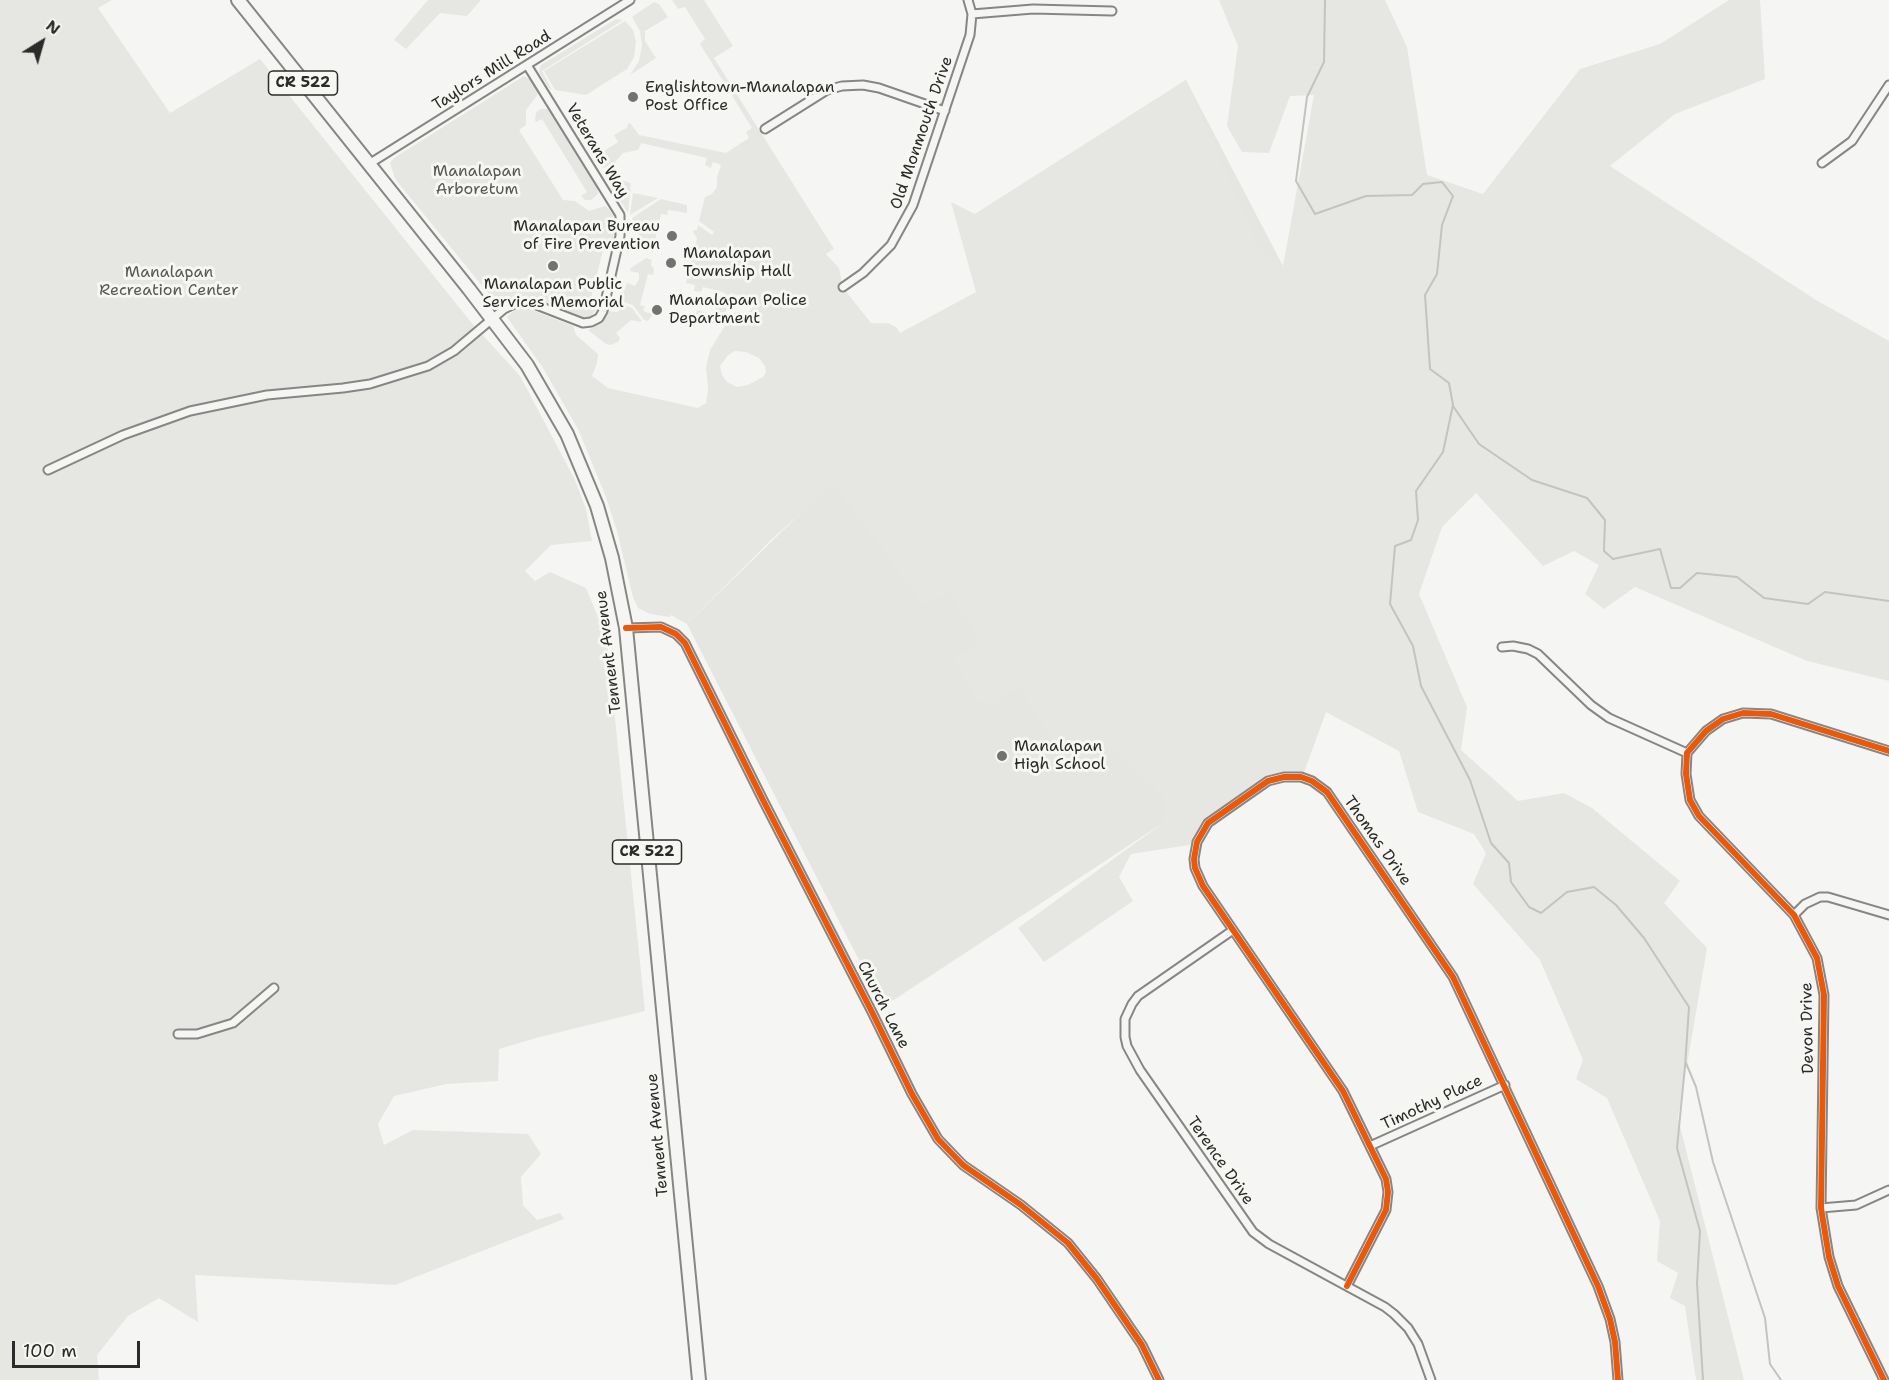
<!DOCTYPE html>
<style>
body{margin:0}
#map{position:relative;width:1889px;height:1380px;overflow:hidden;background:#f5f5f3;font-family:"Shantell Sans",sans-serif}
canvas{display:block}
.north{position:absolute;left:12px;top:12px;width:60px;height:60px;-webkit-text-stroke:4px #f6f6f2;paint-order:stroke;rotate:37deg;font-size:16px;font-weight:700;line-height:24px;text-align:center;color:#2b2b2b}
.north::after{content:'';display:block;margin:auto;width:21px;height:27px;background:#2b2b2b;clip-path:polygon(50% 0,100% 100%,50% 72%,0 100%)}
.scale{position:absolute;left:12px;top:1341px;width:128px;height:27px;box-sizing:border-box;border:3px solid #2b2b2b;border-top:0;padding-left:8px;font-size:18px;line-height:21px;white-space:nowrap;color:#2b2b2b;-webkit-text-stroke:4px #f6f6f2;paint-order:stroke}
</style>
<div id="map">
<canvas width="1889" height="1380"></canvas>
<div class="north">N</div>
<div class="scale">100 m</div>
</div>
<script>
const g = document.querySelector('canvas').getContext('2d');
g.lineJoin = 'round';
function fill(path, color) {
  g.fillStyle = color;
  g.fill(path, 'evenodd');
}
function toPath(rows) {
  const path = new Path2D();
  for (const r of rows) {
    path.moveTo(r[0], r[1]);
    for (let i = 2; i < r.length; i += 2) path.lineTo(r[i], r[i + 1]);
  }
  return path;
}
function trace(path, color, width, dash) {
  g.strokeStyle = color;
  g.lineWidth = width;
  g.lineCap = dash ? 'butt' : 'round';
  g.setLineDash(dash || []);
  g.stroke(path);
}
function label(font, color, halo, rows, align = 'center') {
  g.font = font + ' "Shantell Sans",sans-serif';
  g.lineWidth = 6;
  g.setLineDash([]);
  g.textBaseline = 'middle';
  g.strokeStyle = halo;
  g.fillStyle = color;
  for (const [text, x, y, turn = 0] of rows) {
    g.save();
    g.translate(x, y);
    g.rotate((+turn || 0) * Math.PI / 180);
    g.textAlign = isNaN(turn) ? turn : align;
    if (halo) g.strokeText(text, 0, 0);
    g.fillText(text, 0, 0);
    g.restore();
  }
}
const built = toPath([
 [1186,80,1283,266,1163,823,883,1007,687,624,995,324,975,214]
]);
const green = toPath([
 [0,0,112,0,98,8,170,113,260,59,470,321,520,376,575,480,586,509,592,541,551,545,525,571,535,581,550,572,586,588,603,629,606,631,645,1011,536,1038,499,1049,498,1081,446,1084,394,1096,378,1124,384,1145,413,1130,528,1134,541,1154,521,1177,523,1205,537,1220,560,1213,564,1219,395,1285,195,1275,198,1322,159,1298,128,1316,97,1355,99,1380,0,1380],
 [428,0,481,0,467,16,440,13,406,49,394,40],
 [672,0,704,0,733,46,714,58,834,249,826,254,839,268,842,283,848,294,871,323,888,323,896,327,900,333,976,292,951,202,975,214,1186,80,1258,245,1283,266,1314,95,1290,96,1269,153,1242,152,1227,126,1238,46,1219,0,1385,0,1407,47,1427,175,1483,194,1580,69,1660,44,1729,0,1760,0,1765,79,1675,114,1610,166,1816,300,1889,341,1889,681,1807,661,1635,587,1604,609,1585,594,1599,565,1574,551,1543,566,1476,493,1442,527,1419,594,1467,707,1461,750,1518,801,1564,793,1592,808,1680,881,1664,903,1707,948,1678,1118,1744,1380,1696,1380,1685,1306,1670,1298,1678,1273,1657,1261,1660,1221,1607,1098,1576,1079,1583,1060,1540,960,1473,884,1486,853,1474,834,1418,812,1399,751,1326,712,1303,775,1268,782,1189,845,1131,854,1119,877,1133,901,1044,962,1018,928,1163,823,1164,798,1109,747,1068,766,1019,688,989,707,976,699,953,659,979,640,948,592,925,607,833,484,770,541,687,624,671,615,670,617,650,614,638,608,633,597,617,531,606,497,579,431,543,368,507,317,517,308,527,308,573,326,576,335,598,354,597,363,592,376,608,388,698,408,706,403,708,389,706,367,710,350,731,316,735,312,747,313,752,309,756,300,730,293,725,315,716,327,716,323,695,317,697,310,714,315,716,306,719,306,720,301,725,302,727,295,723,292,703,287,701,292,694,291,695,285,686,283,692,258,684,256,686,246,691,247,696,243,697,238,693,232,694,230,697,230,698,225,712,235,714,232,699,221,705,197,712,194,717,187,717,177,721,165,713,162,711,168,705,165,707,158,641,143,638,150,623,153,610,168,601,167,596,156,618,142,614,135,628,127,627,125,630,123,639,135,726,153,749,138,746,132,752,128,700,44,705,39,685,7,678,9],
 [735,351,746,352,759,358,765,366,766,372,763,377,748,385,737,387,727,382,722,375,720,366,728,355],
 [654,2,659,4,668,17,645,31,645,41,656,58,630,75,639,61,642,45,640,31,632,17],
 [616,19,623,20,542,71,552,90,548,87,539,72,541,65],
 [625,21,633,30,636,42,634,57,627,69,586,95,555,90,544,71],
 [524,76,532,81,538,94,526,110,526,125,519,130,563,200,575,201,589,211,605,206,609,209,613,215,615,227,612,245,604,246,589,306,597,309,589,318,577,316,524,296,509,298,497,304,400,185,395,178,390,163,394,158],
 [541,109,547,109,552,113,597,187,598,194,591,200,585,200,581,196,587,192,542,119,536,122,535,120,536,112],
 [617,179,631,183,628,213,610,184],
 [633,193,658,198,630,215],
 [661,199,687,205,687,213,669,210,667,212,668,215,661,214,654,245,637,241,639,235,632,218],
 [646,258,652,260,651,265,654,269,653,275,648,274,640,305,646,307,643,309,645,312,653,314,648,321,644,320,633,305,621,301,627,283,635,286,639,279,639,273,630,271,631,268],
 [621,304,632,308,641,320,641,322,631,320,616,333,620,338,618,342,611,345,606,344,588,330,602,322,609,311,618,312]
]);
const stream = toPath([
 [1325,0,1324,62,1307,97,1296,181,1315,214,1366,196,1412,195,1423,184,1442,182,1453,196,1442,225,1437,274,1425,295,1430,369,1449,383,1453,405,1443,452,1416,491,1418,520,1411,540,1395,546,1390,604,1413,646,1421,686,1470,780,1491,843,1509,863,1511,882,1529,907,1541,913,1567,892,1594,887,1616,905,1644,938,1689,1007,1685,1066,1677,1148,1700,1231,1697,1283,1703,1380],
 [1453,406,1479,444,1532,480,1587,498,1605,520,1604,551,1613,559,1660,549,1671,588,1680,588,1697,573,1737,577,1764,598,1808,604,1825,592,1889,601],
 [1686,1063,1696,1087,1713,1162,1765,1318,1770,1364,1781,1380]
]);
const minor = toPath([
 [972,14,1033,9,1112,11],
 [765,129,827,90,842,86,863,85,879,88,945,111],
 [1822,163,1852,141,1889,85],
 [369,164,630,0],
 [843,287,863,273,891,245,913,205,970,35,972,14,968,0],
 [48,470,123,435,190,411,267,395,343,388,370,384,428,366,454,351,504,309,516,303,534,304,583,323,591,322,599,318,603,311,620,236,620,215,527,65],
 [626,628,661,627,676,634,685,643,763,800,872,1012,912,1094,938,1139,963,1165,1021,1205,1068,1243,1097,1279,1142,1345,1159,1380],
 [1502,647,1513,646,1528,649,1538,654,1591,705,1609,718,1687,753],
 [1794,915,1805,904,1820,897,1828,897,1889,915],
 [1233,930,1138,996,1132,1004,1125,1019,1125,1037,1127,1046,1140,1070,1253,1232,1269,1244,1385,1307,1394,1314,1408,1328,1418,1344,1431,1380],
 [178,1034,197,1034,233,1023,274,988],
 [1370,1146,1505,1085],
 [1821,1208,1856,1205,1889,1190],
 [1347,1286,1386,1210,1388,1192,1386,1179,1343,1091,1203,886,1195,868,1194,859,1197,842,1208,823,1268,781,1284,777,1301,777,1312,781,1327,792,1453,977,1598,1286,1610,1319,1615,1342,1618,1380],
 [1884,1380,1838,1286,1829,1257,1821,1208,1824,995,1817,958,1794,915,1699,816,1690,800,1686,774,1687,753,1706,731,1723,719,1743,713,1771,714,1889,751]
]);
const primary = toPath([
 [238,0,469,289,527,365,567,434,597,506,612,558,626,628,699,1380]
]);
const cycleway = toPath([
 [626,628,661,627,676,634,685,643,763,800,872,1012,912,1094,938,1139,963,1165,1021,1205,1068,1243,1097,1279,1142,1345,1159,1380],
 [1347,1286,1386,1210,1388,1192,1386,1179,1343,1091,1203,886,1195,868,1194,859,1197,842,1208,823,1268,781,1284,777,1301,777,1312,781,1327,792,1453,977,1598,1286,1610,1319,1615,1342,1618,1380],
 [1884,1380,1838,1286,1829,1257,1821,1208,1824,995,1817,958,1794,915,1699,816,1690,800,1686,774,1687,753,1706,731,1723,719,1743,713,1771,714,1889,751]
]);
const markers = [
 [633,97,6,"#727271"],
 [672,236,6,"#727271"],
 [671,263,6,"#727271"],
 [553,266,6,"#727271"],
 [657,310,6,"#727271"],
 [1002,756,6,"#727271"]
];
const shields = [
 [303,83,69],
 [647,852,69]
];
const shieldNames = [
 ["CR 522",303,83],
 ["CR 522",647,852]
];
const streetNames = [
 ["Taylors Mill Road",492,71,-32],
 ["Old Monmouth Drive",922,133,-71],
 ["Veterans Way",597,151,59],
 ["Tennent Avenue",609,652,-97],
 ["Thomas Drive",1377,841,55],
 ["Church Lane",883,1005,63],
 ["Devon Drive",1808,1028,-91],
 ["Timothy Place",1432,1103,-25],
 ["Tennent Avenue",658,1135,-95],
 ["Terence Drive",1220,1161,55]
];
const poiNames = [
 ["Englishtown-Manalapan",645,88],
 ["Post Office",645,106],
 ["Manalapan Bureau",660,227,"right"],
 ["of Fire Prevention",660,245,"right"],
 ["Manalapan",683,254],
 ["Township Hall",683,272],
 ["Manalapan Public",553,285,"center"],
 ["Services Memorial",553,303,"center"],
 ["Manalapan Police",669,301],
 ["Department",669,319],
 ["Manalapan",1014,747],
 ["High School",1014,765]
];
const parkNames = [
 ["Manalapan",477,172],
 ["Arboretum",477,190],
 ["Manalapan",169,273],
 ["Recreation Center",169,291]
];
fill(built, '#e5e5e2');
fill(green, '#e6e6e2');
trace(stream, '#c3c3c1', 2);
trace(minor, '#868685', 11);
trace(primary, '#868685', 16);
trace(minor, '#f5f5f3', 7);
trace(primary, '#f5f5f3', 12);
trace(cycleway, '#e8590c', 6);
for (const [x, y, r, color] of markers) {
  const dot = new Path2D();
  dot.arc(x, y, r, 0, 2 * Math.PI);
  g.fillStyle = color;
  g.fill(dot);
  trace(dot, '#f6f6f2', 2);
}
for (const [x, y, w] of shields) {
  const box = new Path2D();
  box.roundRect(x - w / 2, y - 12, w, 24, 4.5);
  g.fillStyle = '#f6f6f2';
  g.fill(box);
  trace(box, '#2b2b2b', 1.5);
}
label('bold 15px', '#2b2b2b', null, shieldNames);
label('16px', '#2b2b2b', '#f6f6f2', streetNames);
label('16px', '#2b2b2b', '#f6f6f2', poiNames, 'left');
label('16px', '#565656', '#f6f6f2', parkNames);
</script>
